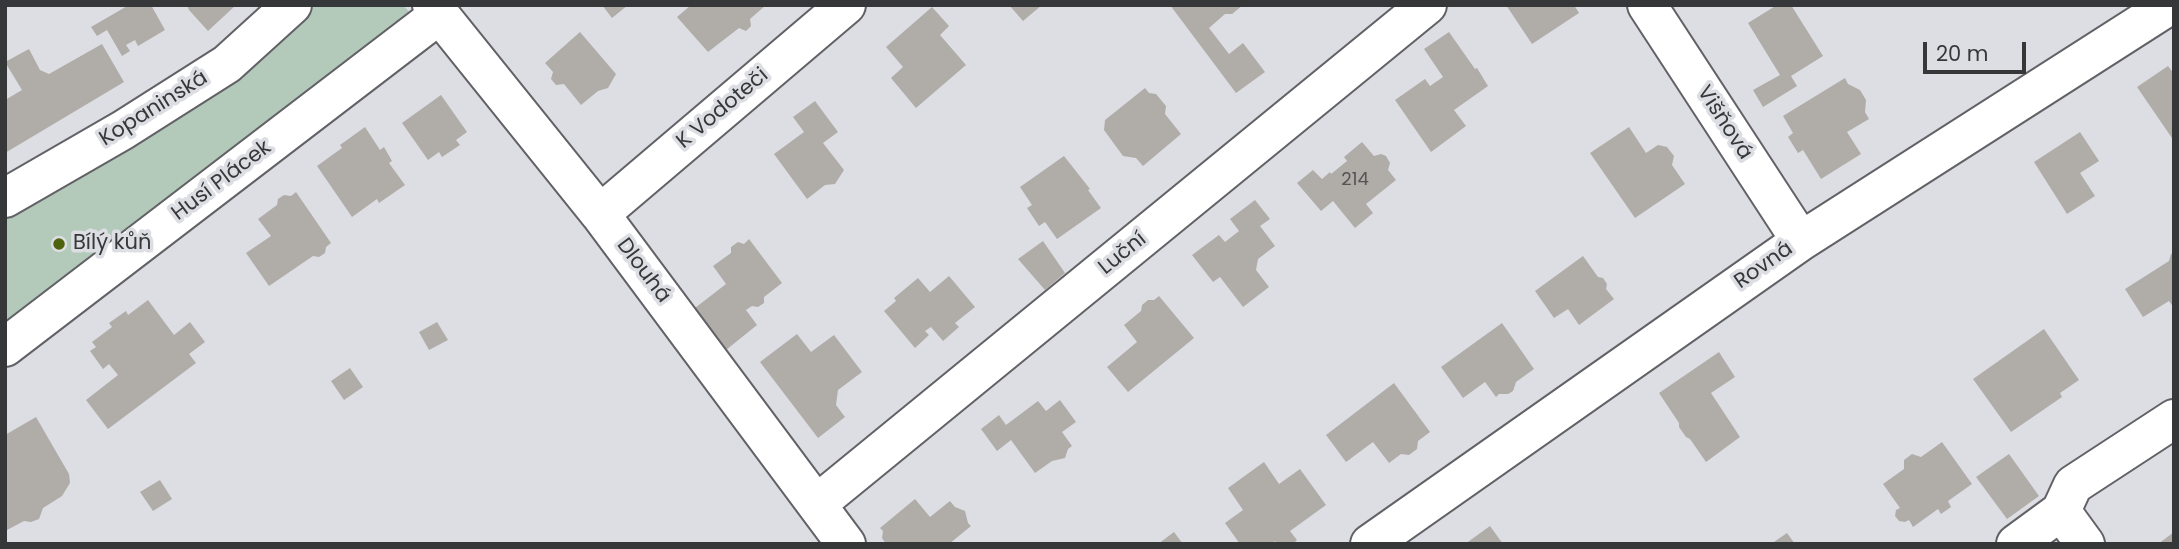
<!DOCTYPE html>
<meta charset="utf-8">
<style>
body{margin:0}
#map{position:relative;width:2179px;height:549px;overflow:hidden;background:#dddee3;font-family:Poppins,sans-serif}
canvas{display:block}
.frame{position:absolute;inset:0;border:7px solid #363739;pointer-events:none}
.scale{position:absolute;left:1923px;top:42px;width:103px;height:32px;box-sizing:border-box;border:4px solid #363739;border-top:0;padding-left:9px;font-size:21px;line-height:24px;white-space:nowrap;color:#363739;-webkit-text-stroke:5px #dddee3;paint-order:stroke}
</style>
<div id="map">
<canvas width="2179" height="549"></canvas>
<div class="frame"></div>
<div class="scale">20 m</div>
</div>
<script>
const g = document.querySelector('canvas').getContext('2d');
g.lineJoin = 'round';
function fill(path, color) {
  g.fillStyle = color;
  g.fill(path, 'evenodd');
}
function toPath(rows) {
  const path = new Path2D();
  for (const r of rows) {
    path.moveTo(r[0], r[1]);
    for (let i = 2; i < r.length; i += 2) path.lineTo(r[i], r[i + 1]);
  }
  return path;
}
function trace(path, color, width, dash) {
  g.strokeStyle = color;
  g.lineWidth = width;
  g.lineCap = dash ? 'butt' : 'round';
  g.setLineDash(dash || []);
  g.stroke(path);
}
function label(font, color, halo, rows, align = 'center') {
  g.font = font + ' Poppins,sans-serif';
  g.lineWidth = 7;
  g.setLineDash([]);
  g.textBaseline = 'middle';
  g.strokeStyle = halo;
  g.fillStyle = color;
  for (const [text, x, y, turn = 0] of rows) {
    g.save();
    g.translate(x, y);
    g.rotate((+turn || 0) * Math.PI / 180);
    g.textAlign = isNaN(turn) ? turn : align;
    if (halo) g.strokeText(text, 0, 0);
    g.fillText(text, 0, 0);
    g.restore();
  }
}
const green = toPath([
 [316,5,403,5,413,16,5,335,5,215,275,43]
]);
const building = toPath([
 [129,5,151,5,165,30,138,46,135,40,126,45,130,51,122,56,107,30,97,36,91,27],
 [187,5,236,5,208,31,189,10],
 [602,5,628,5,612,18],
 [691,5,766,5,750,19,751,26,746,31,739,28,708,52,677,17],
 [1009,5,1042,5,1023,21],
 [1170,5,1243,5,1232,14,1225,14,1209,28,1229,54,1243,43,1265,72,1236,93],
 [1506,5,1574,5,1579,13,1532,44],
 [1777,5,1791,5,1823,56,1791,76,1797,86,1763,107,1753,90,1780,75,1748,23],
 [932,7,949,26,940,35,966,65,916,108,891,78,903,67,886,47],
 [580,32,616,74,608,88,598,91,581,105,564,84,556,85,551,79,553,72,545,63],
 [1449,32,1475,69,1477,68,1488,86,1454,110,1466,126,1431,152,1395,100,1425,79,1430,86,1443,77,1424,49],
 [102,44,124,82,5,153,5,100,22,90,5,62,29,49,40,70,49,74],
 [2168,66,2174,74,2174,141,2137,87],
 [1845,78,1848,84,1860,90,1866,100,1865,112,1869,119,1847,132,1861,154,1821,179,1803,150,1798,153,1788,137,1793,133,1783,116],
 [1145,88,1149,93,1156,94,1166,106,1165,114,1181,134,1143,166,1136,158,1123,156,1104,130,1105,120],
 [441,95,467,132,456,140,460,145,442,157,439,152,428,160,402,123],
 [815,101,838,132,823,143,844,170,835,184,825,185,807,199,774,154,804,132,793,117],
 [365,127,380,150,384,147,392,161,389,163,405,185,379,203,377,199,352,217,317,166,342,148,340,145],
 [1629,127,1646,153,1658,145,1667,147,1674,156,1672,165,1685,184,1635,218,1590,153],
 [2080,132,2099,161,2080,173,2095,196,2067,214,2034,162],
 [1362,142,1374,156,1381,154,1386,156,1390,163,1388,170,1396,180,1366,204,1373,213,1355,228,1333,201,1321,211,1297,183,1313,170,1322,179,1330,172,1331,174,1347,161,1344,157],
 [1064,156,1090,189,1088,190,1101,208,1057,239,1045,222,1039,226,1027,208,1032,205,1020,187],
 [296,192,331,243,326,247,325,253,319,257,313,256,269,286,246,253,271,236,258,219,277,205,278,199,284,195,291,196],
 [1255,200,1270,219,1260,226,1275,246,1258,259,1256,270,1269,287,1243,307,1220,277,1213,282,1192,255,1219,235,1225,242,1239,231,1230,219],
 [749,239,782,283,764,297,764,303,758,307,752,306,746,310,757,325,726,350,695,308,726,284,713,266,731,253,731,247,738,242,744,244],
 [1043,241,1065,273,1045,290,1018,259],
 [2174,253,2174,308,2169,301,2143,317,2125,289,2169,261,2171,254],
 [1583,256,1598,277,1603,278,1607,284,1606,289,1614,299,1579,325,1568,309,1554,318,1535,291],
 [949,276,975,307,955,323,959,327,943,341,931,327,925,331,929,335,915,348,884,311,896,301,894,298,918,278,930,292],
 [1159,296,1194,338,1128,392,1107,367,1137,342,1124,325,1141,311,1142,305,1148,300,1154,300],
 [148,300,174,335,190,322,205,342,189,354,196,363,108,429,86,400,118,375,109,364,103,369,90,351,96,347,92,342,112,327,109,323,126,311,128,315],
 [437,322,448,340,429,350,419,332],
 [1502,323,1534,369,1516,382,1513,391,1508,394,1499,394,1496,397,1485,382,1463,398,1441,367],
 [2044,329,2079,380,2060,393,2062,397,2011,432,1973,379],
 [797,334,811,352,834,335,862,372,838,390,836,405,845,417,818,438,760,362],
 [1719,352,1735,377,1711,393,1740,437,1706,462,1690,439,1686,437,1679,427,1679,423,1659,393],
 [350,368,363,387,344,400,331,381],
 [1394,383,1430,432,1418,441,1417,449,1409,455,1401,454,1389,463,1373,442,1346,462,1326,435],
 [1060,400,1076,422,1062,432,1072,446,1068,449,1065,458,1052,461,1035,473,1011,440,997,451,981,429,999,415,1006,425,1038,401,1046,411],
 [36,417,69,474,70,483,62,496,43,508,39,519,31,522,24,521,7,530,5,435],
 [1942,442,1972,484,1948,501,1951,507,1941,514,1938,509,1913,527,1909,520,1905,522,1899,521,1895,516,1896,510,1900,508,1883,484,1904,469,1904,460,1912,454,1921,457],
 [2009,454,2039,496,2007,519,1976,477],
 [1264,462,1279,484,1300,469,1326,505,1290,531,1297,540,1293,544,1277,544,1275,541,1272,544,1240,544,1225,523,1243,510,1228,488],
 [160,480,172,499,153,511,140,492],
 [915,499,930,517,950,501,955,507,965,511,968,523,971,526,949,544,886,544,882,538,883,531,880,528],
 [1490,526,1503,544,1465,544],
 [1174,532,1183,544,1158,544],
 [2174,532,2174,544,2158,544],
 [1787,533,1795,544,1771,544]
]);
const minor = toPath([
 [432,5,600,214,846,544],
 [1647,5,1801,241],
 [5,198,123,130,227,64,292,5],
 [600,214,846,5],
 [5,347,440,14],
 [818,503,1427,5],
 [2061,511,2073,485,2174,419],
 [1370,544,1801,241,2170,5],
 [2016,544,2061,511,2085,544]
]);
const markers = [
 [59,244,7,"#4e630e"]
];
const numberNames = [
 ["214",1355,180]
];
const streetNames = [
 ["Kopaninská",154,109,-32],
 ["K Vodoteči",723,109,-40],
 ["Višňová",1724,123,57],
 ["Husí Plácek",222,181,-37],
 ["Luční",1123,254,-39],
 ["Rovná",1764,266,-35],
 ["Dlouhá",643,271,53]
];
const poiNames = [
 ["Bílý kůň",73,244]
];
fill(green, '#b3c9ba');
fill(building, '#b0aca8');
trace(minor, '#616166', 42);
trace(minor, '#fff', 38);
for (const [x, y, r, color] of markers) {
  const dot = new Path2D();
  dot.arc(x, y, r, 0, 2 * Math.PI);
  g.fillStyle = color;
  g.fill(dot);
  trace(dot, '#dddee3', 2.5);
}
label('18px', '#545455', null, numberNames);
label('21px', '#363739', '#dddee3', streetNames);
label('21px', '#363739', '#dddee3', poiNames, 'left');
</script>
